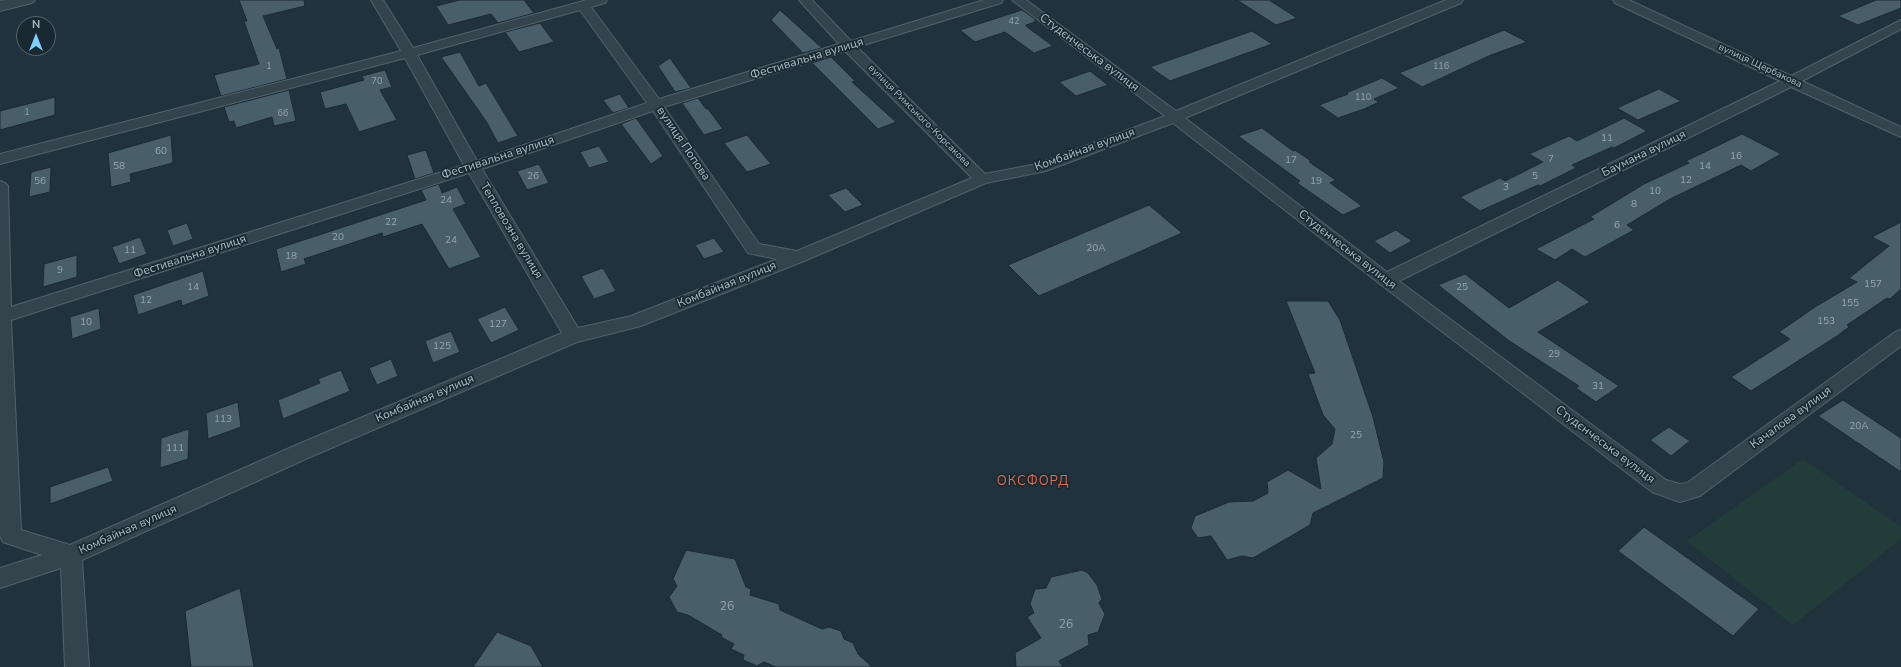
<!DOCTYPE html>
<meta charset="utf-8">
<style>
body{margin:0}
#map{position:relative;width:1901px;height:667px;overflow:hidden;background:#20333c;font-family:"Nunito Sans",sans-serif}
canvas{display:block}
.north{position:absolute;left:16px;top:16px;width:40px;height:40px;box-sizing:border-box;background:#192931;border:1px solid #55656d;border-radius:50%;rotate:0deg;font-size:11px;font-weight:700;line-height:16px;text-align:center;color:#aebfc8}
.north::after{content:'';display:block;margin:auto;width:14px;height:18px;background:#7dd0ff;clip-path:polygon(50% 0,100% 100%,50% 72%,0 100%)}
</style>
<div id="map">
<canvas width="1901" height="667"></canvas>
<div class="north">N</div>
</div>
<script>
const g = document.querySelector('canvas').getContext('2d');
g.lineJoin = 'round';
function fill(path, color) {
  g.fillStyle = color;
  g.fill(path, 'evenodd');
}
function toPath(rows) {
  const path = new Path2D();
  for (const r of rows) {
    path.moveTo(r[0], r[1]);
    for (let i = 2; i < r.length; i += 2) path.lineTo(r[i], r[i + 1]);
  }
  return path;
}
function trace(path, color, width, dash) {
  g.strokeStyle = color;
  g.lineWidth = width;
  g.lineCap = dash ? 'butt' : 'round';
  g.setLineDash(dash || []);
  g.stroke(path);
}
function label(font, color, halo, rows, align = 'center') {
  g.font = font + ' "Nunito Sans",sans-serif';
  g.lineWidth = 3.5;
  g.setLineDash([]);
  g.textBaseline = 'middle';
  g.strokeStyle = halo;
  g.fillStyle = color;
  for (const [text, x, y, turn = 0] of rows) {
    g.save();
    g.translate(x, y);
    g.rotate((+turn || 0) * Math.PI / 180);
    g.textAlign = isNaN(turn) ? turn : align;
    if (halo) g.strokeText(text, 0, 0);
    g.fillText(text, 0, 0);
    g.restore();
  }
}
const green = toPath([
 [1803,459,1901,527,1901,539,1793,625,1687,541]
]);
const building = toPath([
 [239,0,304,0,305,6,263,16,277,49,279,48,287,79,221,96,214,75,259,64,244,21,247,21,239,0],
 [460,0,524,0,534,13,498,23,491,14,448,25,436,6,460,0],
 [1237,0,1269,0,1297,18,1276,25,1237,0],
 [1876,0,1901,0,1901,8,1858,25,1838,16,1876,0],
 [780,10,822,48,803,53,771,20,780,10],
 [1022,10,1035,19,1035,22,1026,25,1027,27,1053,46,1034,53,1005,32,975,42,960,30,1022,10],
 [540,23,554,42,519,52,505,32,540,23],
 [1504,30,1527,42,1491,55,1422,87,1399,73,1504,30],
 [1252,31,1272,44,1170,81,1150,67,1252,31],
 [460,52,479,86,486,83,518,136,498,143,486,121,441,57,460,52],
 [831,57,855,81,852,82,896,122,878,129,812,63,831,57],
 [670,58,691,88,675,92,658,66,670,58],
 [385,70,392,87,380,90,397,120,359,132,346,104,325,109,320,92,364,80,362,76,385,70],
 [1090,71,1108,85,1076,96,1059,82,1090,71],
 [1382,78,1399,88,1374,99,1379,102,1364,109,1338,118,1319,105,1348,94,1346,93,1382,78],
 [1659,89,1681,101,1638,120,1617,108,1659,89],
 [289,90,296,121,274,126,272,117,236,128,234,121,229,122,224,107,289,90],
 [620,94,629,108,613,113,603,100,620,94],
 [55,97,55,115,0,130,0,111,55,97],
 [698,98,706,109,708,109,723,129,704,135,682,103,698,98],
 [636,118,663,156,651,164,621,124,636,118],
 [1624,118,1647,131,1614,148,1612,147,1572,165,1576,168,1540,186,1538,185,1480,211,1460,197,1500,178,1505,181,1543,162,1529,154,1569,136,1577,141,1624,118],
 [1262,128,1293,151,1295,150,1311,161,1309,162,1336,180,1330,183,1362,206,1343,215,1297,183,1300,181,1238,136,1262,128],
 [1742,134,1781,154,1751,171,1741,165,1670,199,1627,225,1634,230,1585,257,1572,249,1555,260,1536,249,1594,219,1590,217,1644,184,1689,163,1686,161,1742,134],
 [171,135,173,163,130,174,131,182,111,187,108,153,171,135],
 [747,135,771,164,747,172,724,143,747,135],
 [599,146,609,162,589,168,580,152,599,146],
 [426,150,434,173,415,179,407,155,426,150],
 [539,164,549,183,527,190,517,171,539,164],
 [51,167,50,192,29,197,31,172,51,167],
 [439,184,442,193,457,187,466,204,453,209,481,257,449,269,422,224,383,237,382,233,304,259,306,264,281,272,276,249,426,200,421,190,439,184],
 [846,188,863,205,845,212,828,195,846,188],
 [1149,205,1182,233,1039,296,1008,265,1149,205],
 [1901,222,1901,289,1890,299,1887,298,1847,325,1849,327,1837,336,1751,391,1731,377,1790,339,1779,332,1815,307,1857,282,1849,278,1889,246,1872,237,1901,222],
 [187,223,193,239,173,246,167,230,187,223],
 [1396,230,1412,241,1390,253,1374,241,1396,230],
 [140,237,147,254,119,264,112,247,140,237],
 [714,238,724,252,704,259,695,245,714,238],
 [77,255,77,277,43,287,44,264,77,255],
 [603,268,616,291,594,299,581,276,603,268],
 [203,271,209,296,182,306,181,300,138,315,133,295,203,271],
 [1465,274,1509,308,1558,280,1590,302,1538,332,1619,386,1596,402,1576,388,1579,386,1508,340,1438,285,1465,274],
 [1286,301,1328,301,1340,320,1373,417,1384,462,1383,478,1313,513,1310,525,1253,558,1242,556,1227,560,1211,536,1198,538,1191,528,1195,516,1229,502,1253,501,1268,493,1267,482,1288,470,1321,489,1316,458,1332,444,1335,429,1323,415,1308,374,1315,373,1286,301],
 [505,307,519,330,491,343,477,319,505,307],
 [99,308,101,329,72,339,70,317,99,308],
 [451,331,460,352,433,363,425,341,451,331],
 [391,359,398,376,377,385,369,368,391,359],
 [341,370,350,391,283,419,278,400,320,383,318,379,341,370],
 [1843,400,1901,438,1901,472,1818,416,1843,400],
 [238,402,241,427,208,439,206,413,238,402],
 [1669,427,1690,441,1671,456,1650,440,1669,427],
 [189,429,188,459,160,468,161,438,189,429],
 [108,467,113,481,50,504,50,487,108,467],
 [1644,527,1759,609,1733,636,1618,551,1644,527],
 [686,550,735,559,746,587,751,589,750,595,779,604,780,610,822,629,829,627,841,631,844,639,853,643,858,654,872,667,776,667,764,662,757,666,743,660,744,655,731,649,734,644,721,637,722,635,688,615,677,612,669,597,677,586,673,579,686,550],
 [1082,570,1088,573,1097,585,1102,599,1099,603,1105,614,1098,632,1088,635,1089,645,1059,661,1063,667,1016,667,1015,653,1041,638,1027,617,1034,613,1030,604,1035,589,1046,588,1051,577,1082,570],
 [240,588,254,667,191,667,185,611,240,588],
 [497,632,531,646,543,667,473,667,497,632]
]);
const minor = toPath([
 [371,0,383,0,413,48,587,0,607,0,605,3,591,7,659,99,839,44,799,0,812,0,851,41,984,0,1003,0,1001,3,857,47,985,174,1037,164,1165,116,1012,0,1026,0,1176,111,1446,0,1463,0,1461,3,1185,118,1387,272,1780,81,1615,3,1613,0,1629,0,1791,76,1901,20,1901,29,1802,81,1901,127,1901,137,1791,87,1399,281,1666,480,1680,484,1687,483,1895,332,1901,330,1901,346,1700,496,1680,502,1652,492,1380,284,1173,123,1046,171,986,183,804,261,641,326,577,342,308,458,82,560,89,667,65,667,61,568,0,588,0,568,42,555,3,542,0,536,0,181,5,183,8,186,11,307,464,165,405,58,0,164,0,154,401,51,371,0],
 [580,10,647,103,477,161,417,55,580,10],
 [845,51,972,178,797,251,759,244,664,107,845,51],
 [653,111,748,253,777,259,631,316,578,328,482,169,653,111],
 [469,173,562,333,294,446,70,545,21,530,11,320,469,173]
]);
const tertiary = toPath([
 [6,0,35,0,32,3,0,11,0,1,6,0]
]);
const farNumbernames = [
 ["42",1014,22],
 ["1",269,67],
 ["116",1441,67],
 ["70",377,82],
 ["110",1363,98],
 ["1",27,113],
 ["66",283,114]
];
const farStreetnames = [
 ["вулиця Щербакова",1760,66,25],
 ["вулиця Римського-Корсакова",919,116,45]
];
const numberNames = [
 ["11",1607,139],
 ["60",161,152],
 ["16",1736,157],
 ["7",1551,160],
 ["17",1291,161],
 ["58",119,167],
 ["14",1705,167],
 ["26",533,177],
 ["5",1535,177],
 ["12",1686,181],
 ["56",40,182],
 ["19",1316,182],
 ["3",1506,188],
 ["10",1655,192],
 ["24",446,201],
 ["8",1634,205],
 ["22",391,223],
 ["6",1617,226],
 ["20",338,238],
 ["24",451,241],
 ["20А",1096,249],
 ["11",130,251],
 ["18",291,257],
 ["9",60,271],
 ["157",1873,285],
 ["14",193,288],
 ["25",1462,288],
 ["12",146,301],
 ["155",1850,304],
 ["153",1826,322],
 ["10",86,323],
 ["127",498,325],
 ["125",442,347],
 ["29",1554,355],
 ["31",1598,387],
 ["113",223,420],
 ["20А",1859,427],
 ["25",1356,436],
 ["111",175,449]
];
const streetNames = [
 ["Студєнчеська вулиця",1089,53,37],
 ["Фестивальна вулиця",807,59,-17],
 ["вулиця Попова",683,144,56],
 ["Комбайная вулиця",1085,150,-20],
 ["Баумана вулиця",1644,154,-26],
 ["Фестивальна вулиця",498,158,-18],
 ["Тепловозна вулиця",511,231,59],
 ["Студєнчеська вулиця",1347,250,38],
 ["Фестивальна вулиця",190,257,-18],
 ["Комбайная вулиця",727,285,-22],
 ["Комбайная вулиця",425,399,-23],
 ["Качалова вулиця",1791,418,-36],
 ["Студєнчеська вулиця",1605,445,37],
 ["Комбайная вулиця",128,530,-24]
];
const nearNumbernames = [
 ["26",727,607],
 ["26",1066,625]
];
const neighbourhoodNames = [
 ["ОКСФОРД",1033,482]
];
fill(green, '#223d39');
fill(building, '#485e68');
trace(building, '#1b2b33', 1);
trace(minor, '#51626a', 2);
trace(tertiary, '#51626a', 2);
fill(minor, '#34444c');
fill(tertiary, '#34444c');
label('9px', '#94a7b0', null, farNumbernames);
label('10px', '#aebfc8', '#192931', farStreetnames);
label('10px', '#94a7b0', null, numberNames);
label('12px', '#aebfc8', '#192931', streetNames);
label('12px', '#94a7b0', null, nearNumbernames);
g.letterSpacing = '1px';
label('13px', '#df6c53', '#192931', neighbourhoodNames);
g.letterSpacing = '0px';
</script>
